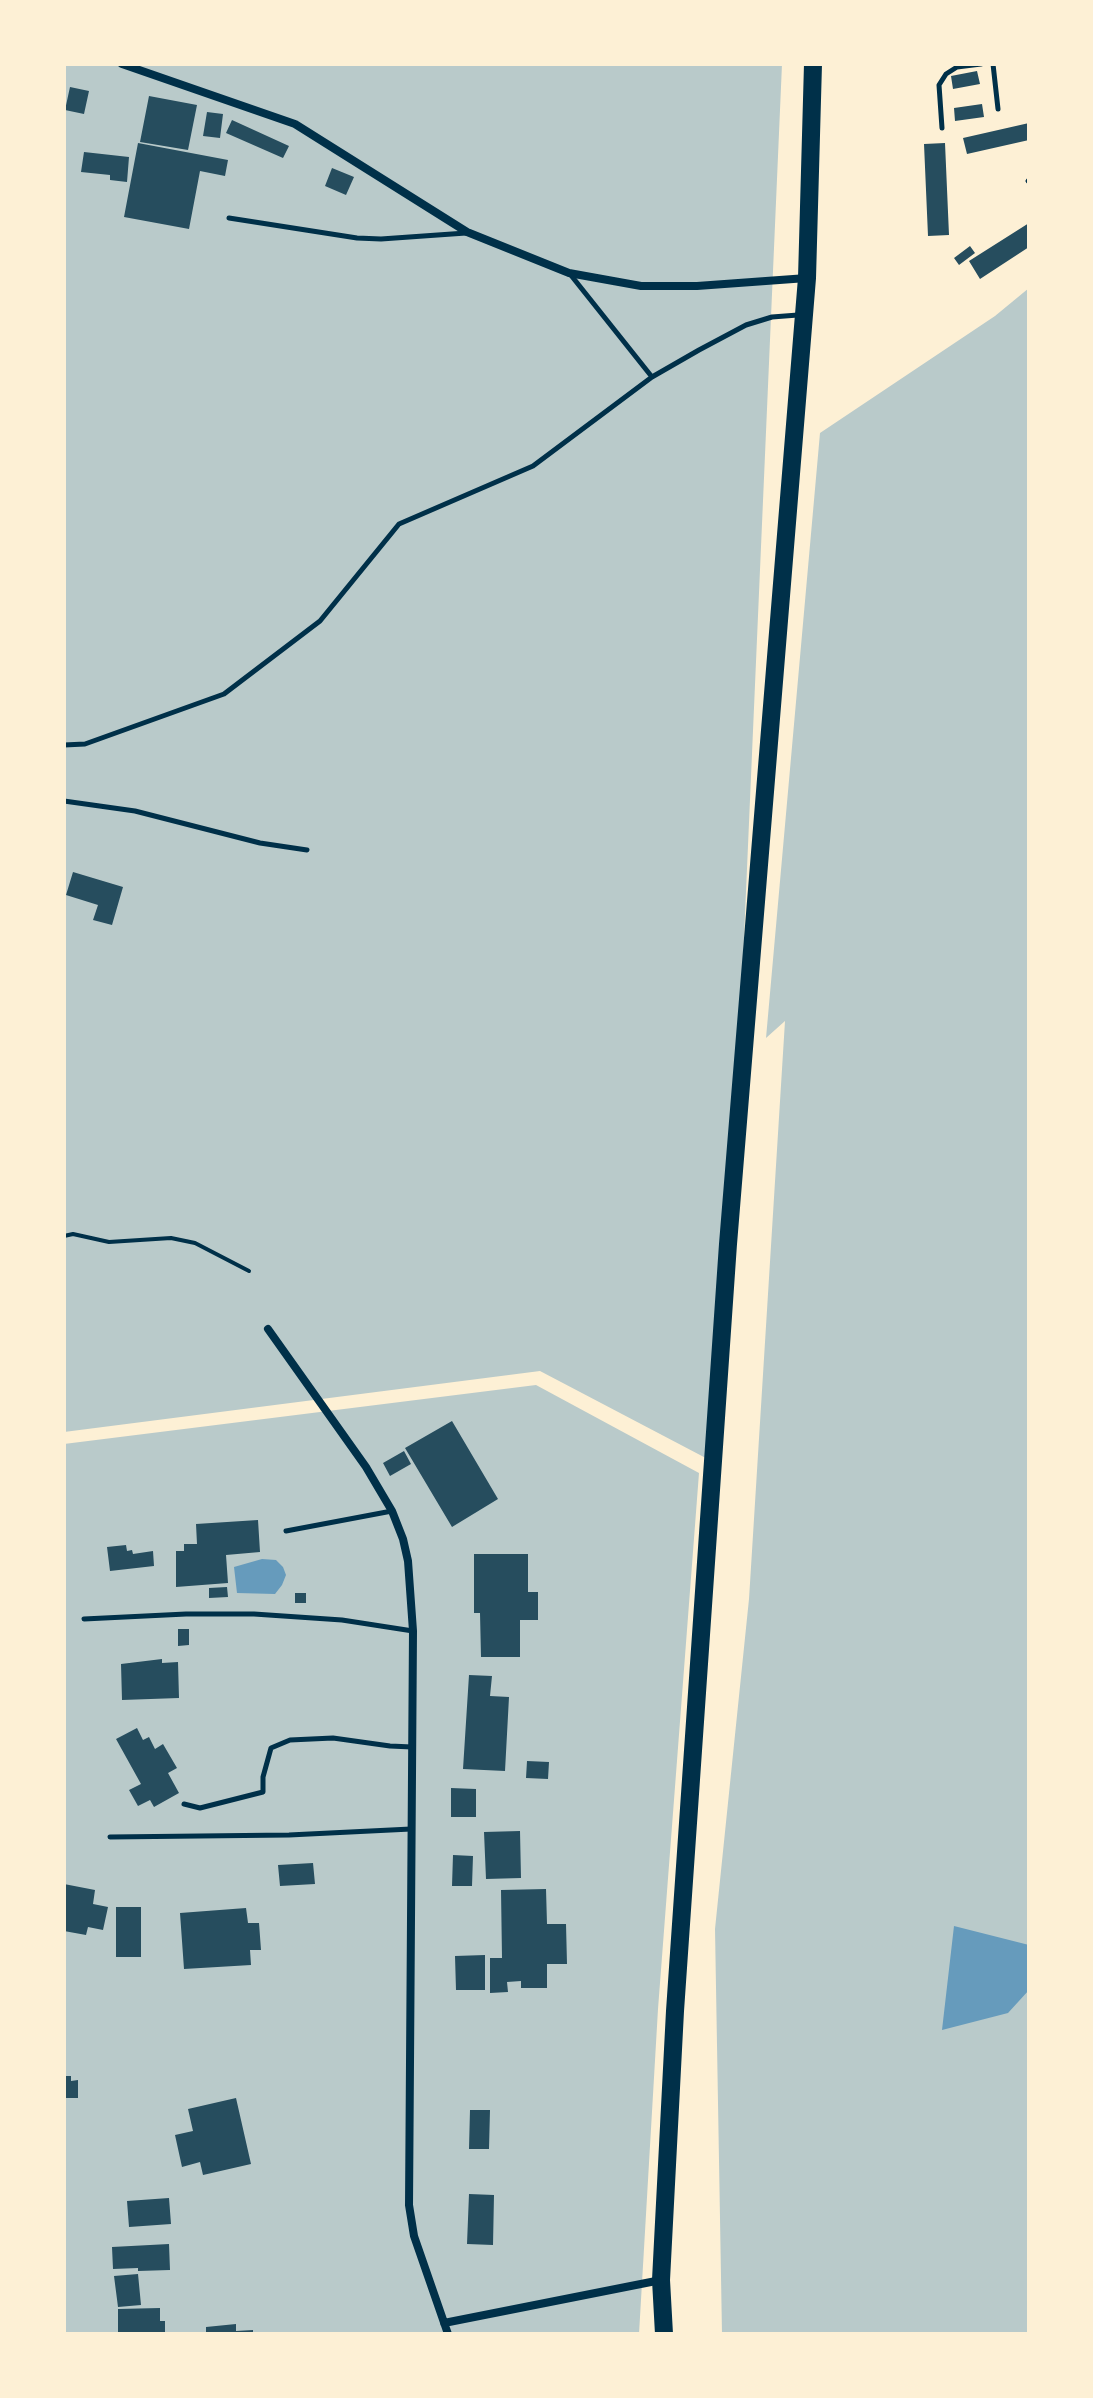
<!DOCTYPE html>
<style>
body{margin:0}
#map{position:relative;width:1093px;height:2398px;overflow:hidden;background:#fdf0d5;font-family:"PT Sans Narrow",sans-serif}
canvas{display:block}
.frame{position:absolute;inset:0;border:66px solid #fdf0d5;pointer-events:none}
</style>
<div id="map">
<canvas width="1093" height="2398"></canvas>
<div class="frame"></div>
</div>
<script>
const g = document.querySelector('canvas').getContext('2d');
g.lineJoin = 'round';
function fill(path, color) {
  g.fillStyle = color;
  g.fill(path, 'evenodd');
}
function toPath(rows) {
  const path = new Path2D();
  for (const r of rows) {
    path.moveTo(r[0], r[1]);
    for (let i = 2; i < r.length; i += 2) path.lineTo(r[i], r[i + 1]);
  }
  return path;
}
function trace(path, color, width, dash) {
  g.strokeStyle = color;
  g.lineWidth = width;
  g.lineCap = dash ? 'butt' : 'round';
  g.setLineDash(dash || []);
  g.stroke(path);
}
const green = toPath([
 [64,64,782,64,721,1466,540,1371,64,1432],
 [1029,288,1029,2334,722,2334,715,1929,749,1599,785,1021,766,1038,820,433,995,316],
 [536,1385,699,1473,658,2009,639,2334,64,2334,64,1444]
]);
const water = toPath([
 [262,1559,276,1560,283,1567,286,1575,282,1585,275,1594,237,1593,234,1567],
 [954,1926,1029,1945,1029,1990,1008,2013,942,2030]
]);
const building = toPath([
 [977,71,980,84,953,89,951,76],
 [70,87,89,91,84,114,65,110],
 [149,96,197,105,188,150,140,142],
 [982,104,984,117,955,121,954,108],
 [207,112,223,114,220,138,203,136],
 [232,120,289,146,283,158,226,133],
 [1029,123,1029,140,967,154,963,138],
 [138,143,228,160,225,176,200,171,189,229,124,217],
 [945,143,949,235,928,236,924,144],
 [84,152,129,157,127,182,110,180,110,175,81,172],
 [332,168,354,177,346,195,325,186],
 [1029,223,1029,247,980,279,969,261],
 [970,246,975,253,959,265,954,258],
 [73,872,123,887,112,925,93,920,98,905,66,895],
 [452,1421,498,1499,452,1527,405,1448],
 [404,1451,411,1464,390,1476,383,1463],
 [258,1520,260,1552,226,1555,228,1583,176,1587,176,1551,184,1551,184,1544,197,1544,196,1524],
 [126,1545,127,1551,132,1550,133,1554,153,1551,154,1566,110,1571,107,1547],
 [474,1554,528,1554,528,1592,538,1592,538,1620,520,1620,520,1657,481,1657,480,1613,474,1613],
 [227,1587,228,1597,209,1598,209,1588],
 [295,1593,306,1593,306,1603,295,1603],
 [178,1629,189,1629,189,1645,178,1646],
 [162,1659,162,1663,178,1662,179,1698,122,1700,121,1664],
 [469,1675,492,1676,490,1696,509,1697,505,1771,463,1769],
 [137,1728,143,1740,149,1737,155,1749,163,1744,177,1768,168,1773,179,1793,154,1807,150,1800,138,1806,129,1790,141,1784,116,1739],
 [527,1761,549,1762,548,1779,526,1778],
 [451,1788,476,1789,476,1817,451,1817],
 [520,1831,521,1878,486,1879,484,1832],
 [453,1855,473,1856,472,1886,452,1886],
 [313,1863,315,1884,280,1886,278,1865],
 [64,1884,95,1890,93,1904,108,1907,103,1930,88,1927,86,1935,64,1931],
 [546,1889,547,1924,566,1924,567,1964,547,1964,547,1988,521,1988,521,1981,507,1982,508,1992,490,1993,490,1958,502,1958,501,1890],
 [116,1907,141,1907,141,1957,116,1957],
 [246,1908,248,1923,259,1923,261,1950,250,1950,251,1965,184,1969,180,1913],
 [485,1955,485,1990,456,1990,455,1956],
 [64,2076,71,2076,71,2081,78,2080,78,2098,64,2098],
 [236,2098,251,2164,203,2175,200,2162,182,2167,175,2135,193,2131,188,2109],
 [470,2110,490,2110,489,2149,469,2149],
 [469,2194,494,2195,493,2245,467,2244],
 [169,2198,171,2224,129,2227,127,2201],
 [169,2244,170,2270,138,2271,138,2268,113,2269,112,2247],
 [138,2274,141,2305,118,2307,114,2276],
 [160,2308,160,2321,165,2321,165,2334,118,2334,118,2309],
 [236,2324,236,2331,253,2330,253,2334,206,2334,206,2327]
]);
const path = toPath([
 [64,1236,73,1234,109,1242,171,1238,195,1243,249,1271]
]);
const service = toPath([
 [993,64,998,109],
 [942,128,939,85,946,74,957,67,981,64],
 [1028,181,1029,180],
 [229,218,357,238,381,239,466,233],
 [570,274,652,377],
 [64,745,85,744,224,694,320,621,399,524,533,466,652,377,699,350,746,325,772,317,798,315],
 [64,801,135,811,260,843,307,850],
 [286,1531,392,1511],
 [84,1619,186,1614,254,1614,342,1620,413,1631],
 [184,1804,200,1808,263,1792,263,1777,271,1748,290,1740,333,1738,390,1746,412,1747],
 [110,1837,289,1835,411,1829]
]);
const minor = toPath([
 [122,64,295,124,467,232,569,273,641,286,697,286,807,278],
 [268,1329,366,1467,392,1511,403,1539,408,1561,413,1631,409,2205,414,2236,448,2334],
 [444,2323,661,2280]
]);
const trunk = toPath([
 [664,2334,661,2280,675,2011,728,1244,807,278,813,64]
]);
fill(green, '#b9caca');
fill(water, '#669bbc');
fill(building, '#264d5e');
trace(path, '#003049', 4);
trace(service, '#003049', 5);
trace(minor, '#003049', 8);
trace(trunk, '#003049', 18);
</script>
